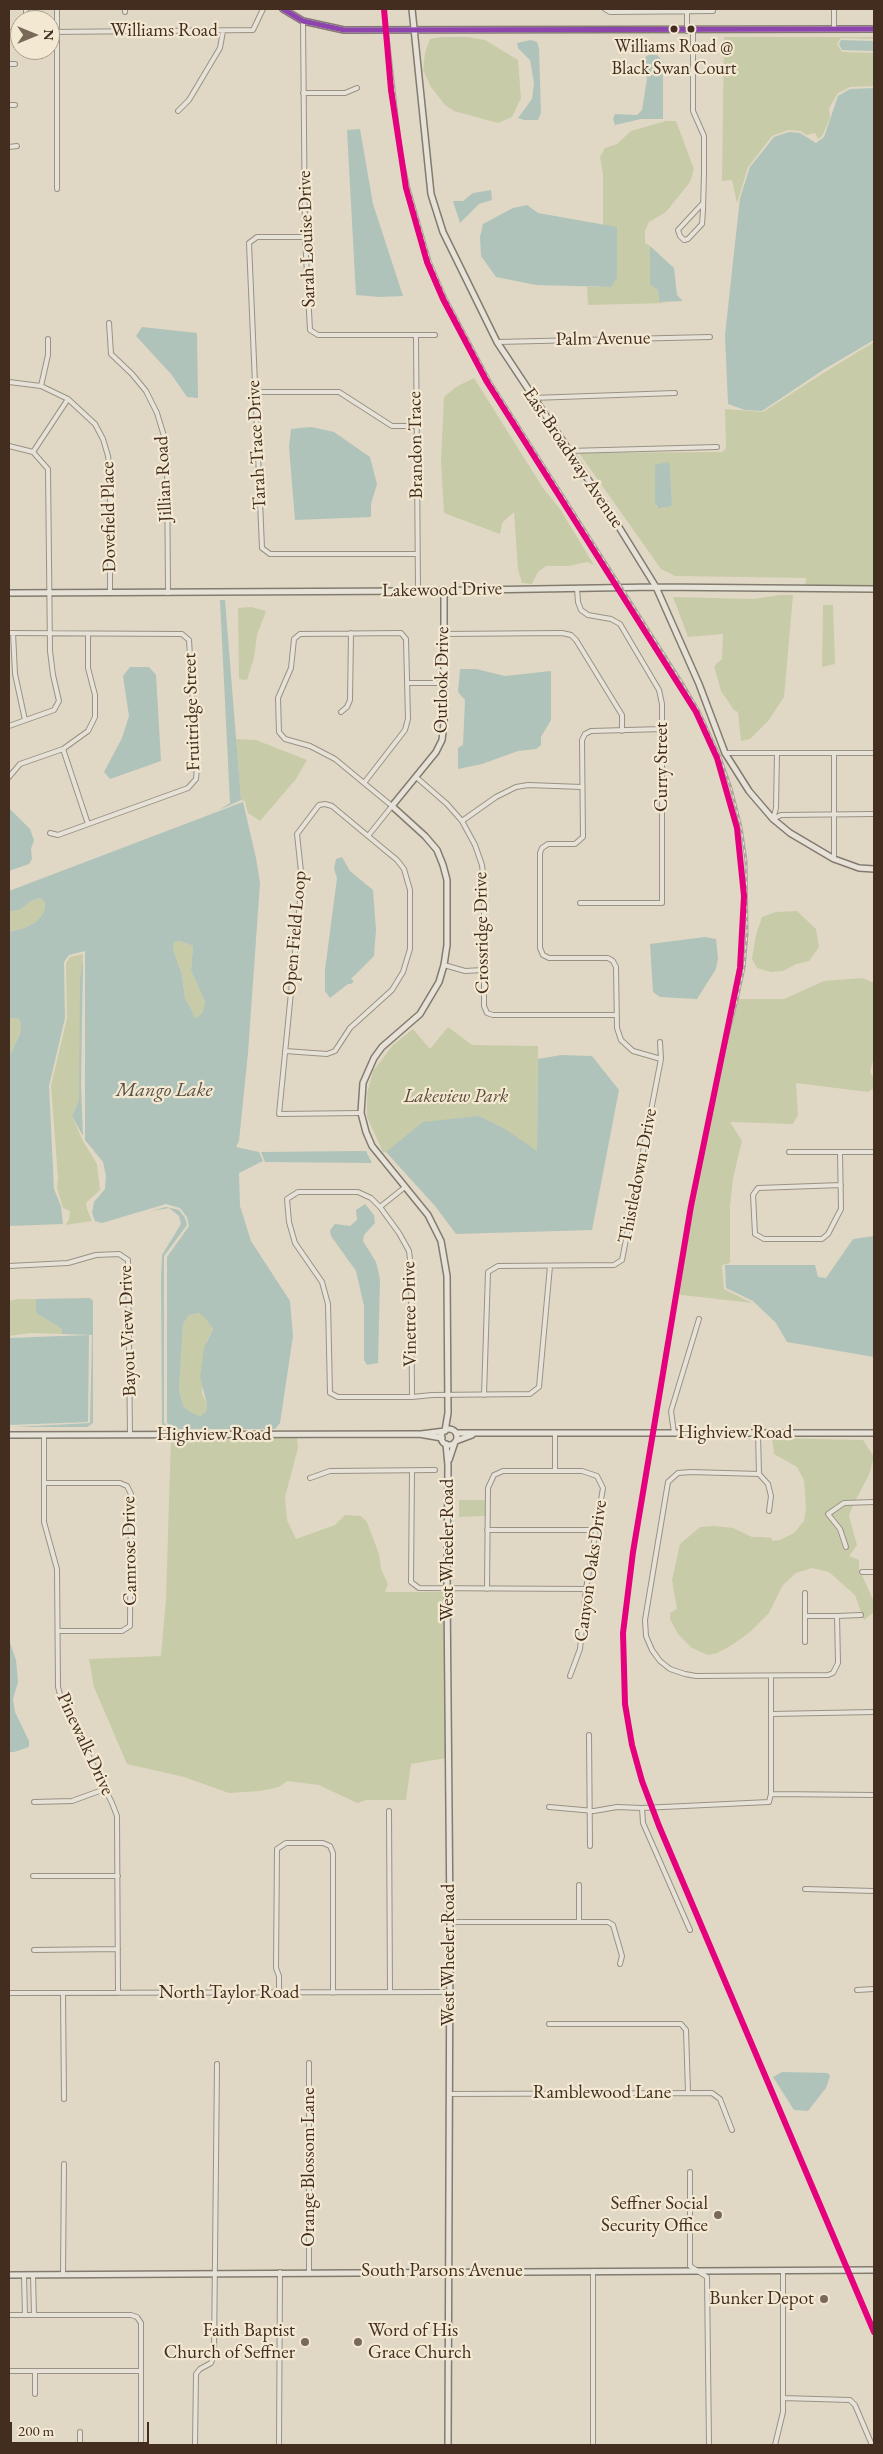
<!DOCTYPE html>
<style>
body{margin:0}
#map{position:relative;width:883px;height:2454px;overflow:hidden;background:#e0d8c4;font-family:"EB Garamond",serif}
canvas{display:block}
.frame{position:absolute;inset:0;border:10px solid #422d1f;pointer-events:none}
.north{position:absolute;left:10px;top:10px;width:50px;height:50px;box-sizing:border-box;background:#f3e8d1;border:1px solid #ac9d8a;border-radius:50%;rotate:90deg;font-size:14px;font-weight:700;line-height:20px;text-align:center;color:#422d1f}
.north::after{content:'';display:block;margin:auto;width:18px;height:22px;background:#796959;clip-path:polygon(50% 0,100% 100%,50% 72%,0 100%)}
.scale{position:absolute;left:10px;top:2422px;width:139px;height:22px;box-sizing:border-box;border:2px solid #422d1f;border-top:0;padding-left:6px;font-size:15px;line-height:18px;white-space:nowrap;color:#422d1f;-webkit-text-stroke:4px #f3e8d1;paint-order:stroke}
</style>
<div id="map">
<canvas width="883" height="2454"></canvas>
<div class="frame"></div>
<div class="north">N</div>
<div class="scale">200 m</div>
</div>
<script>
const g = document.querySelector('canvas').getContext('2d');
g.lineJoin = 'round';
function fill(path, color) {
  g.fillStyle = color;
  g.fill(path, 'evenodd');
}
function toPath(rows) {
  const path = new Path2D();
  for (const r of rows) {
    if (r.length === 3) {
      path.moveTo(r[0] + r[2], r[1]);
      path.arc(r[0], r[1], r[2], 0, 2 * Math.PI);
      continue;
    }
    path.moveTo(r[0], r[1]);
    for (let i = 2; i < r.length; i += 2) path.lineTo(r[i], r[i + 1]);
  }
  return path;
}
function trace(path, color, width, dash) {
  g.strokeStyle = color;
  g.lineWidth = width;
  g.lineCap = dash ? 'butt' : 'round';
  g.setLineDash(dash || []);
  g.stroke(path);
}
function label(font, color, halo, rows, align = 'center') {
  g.font = font + ' "EB Garamond",serif';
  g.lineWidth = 4.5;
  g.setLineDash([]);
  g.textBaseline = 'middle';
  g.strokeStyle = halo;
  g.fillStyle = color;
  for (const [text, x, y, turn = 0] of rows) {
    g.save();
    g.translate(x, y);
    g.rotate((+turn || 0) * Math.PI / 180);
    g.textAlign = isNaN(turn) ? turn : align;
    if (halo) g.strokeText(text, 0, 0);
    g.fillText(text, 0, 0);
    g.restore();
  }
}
const green = toPath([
 [441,37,468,37,485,40,518,60,521,98,512,117,498,123,454,111,445,105,431,87,423,70,425,53,430,39],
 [724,37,874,37,874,39,841,38,837,44,842,52,874,53,874,86,850,87,838,93,829,108,830,118,822,136,818,139,815,133,806,135,801,131,788,130,772,136,748,167,737,203,732,180,722,181],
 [666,121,676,121,694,169,690,182,666,212,649,222,645,231,645,243,650,246,650,285,658,289,659,302,667,303,588,305,587,287,611,287,617,228,603,225,603,175,600,157,605,148,617,144,631,131],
 [874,342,874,587,805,586,806,578,675,576,661,569,579,453,722,452,726,448,725,409,763,412,825,372],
 [655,465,670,465,672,505,656,507],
 [474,378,543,488,560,509,594,565,587,562,568,566,546,566,538,572,532,584,522,583,518,569,514,512,502,523,500,534,444,513,441,461,444,397,456,387],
 [779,595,793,595,784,697,768,721,750,739,741,741,738,712,734,710,721,691,714,666,722,659,723,634,688,637,673,597,754,599],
 [823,605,833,605,835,664,822,667],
 [251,607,266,611,257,635,254,658,247,680,239,679,238,608],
 [236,739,256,740,307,760,296,779,260,821,248,813,245,801,241,800],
 [40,898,45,902,44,912,36,922,24,928,9,932,9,912,21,909,31,901],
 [797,911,816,929,819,947,809,961,796,964,783,971,771,972,757,968,752,959,756,935,762,917,776,912],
 [180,941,193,946,191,970,205,1002,202,1013,196,1019,193,1016,193,1013,185,998,182,975,173,949,174,942],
 [83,954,79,1100,72,1116,83,1141,97,1164,100,1190,86,1203,87,1209,92,1221,65,1225,69,1220,70,1211,63,1208,57,1188,58,1178,51,1086,67,1018,66,963,70,957],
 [863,978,874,983,874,1057,870,1072,874,1078,874,1088,868,1092,796,1083,798,1115,793,1124,730,1122,742,1141,733,1178,730,1207,730,1263,722,1265,724,1289,752,1303,674,1294,705,1122,735,999,784,999,824,981],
 [10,1017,18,1018,21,1024,20,1032,9,1057],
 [448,1027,472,1045,538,1046,537,1151,383,1152,367,1117,367,1094,373,1071,393,1045,413,1029,430,1049],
 [18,1299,36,1299,36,1313,62,1329,62,1334,29,1333,9,1336,9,1301],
 [199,1313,206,1318,213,1329,207,1341,202,1393,207,1404,206,1412,200,1416,192,1414,184,1407,179,1391,183,1324,189,1315],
 [171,1437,297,1437,298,1448,285,1497,287,1520,296,1539,335,1525,345,1515,361,1516,367,1522,379,1554,381,1569,388,1584,385,1592,444,1592,446,1758,411,1764,406,1800,366,1800,357,1803,319,1785,287,1781,279,1787,260,1791,229,1793,184,1777,127,1764,94,1687,89,1659,161,1656,166,1599],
 [772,1438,863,1440,874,1457,869,1475,855,1501,842,1501,825,1513,837,1530,844,1550,849,1548,842,1528,832,1514,845,1506,853,1505,849,1516,857,1545,849,1556,859,1560,859,1575,862,1575,874,1602,873,1613,864,1620,855,1595,829,1572,812,1568,796,1573,783,1585,769,1613,750,1632,732,1645,717,1653,708,1655,692,1648,678,1634,670,1619,670,1613,677,1609,672,1580,680,1544,700,1527,714,1526,733,1528,752,1537,763,1537,772,1538,772,1541,780,1540,794,1533,804,1521,806,1508,804,1480,797,1467,774,1454],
 [459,1500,485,1500,485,1516,459,1517]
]);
const water = toPath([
 [531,40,537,42,539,48,541,113,538,120,524,120,518,118,532,99,534,83,530,60,518,48,517,43],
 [841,40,874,41,874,51,842,50,839,44],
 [648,55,657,55,663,61,663,119,641,119,615,125,613,119,615,114,637,115,642,110,647,79,642,60],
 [874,88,874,340,823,370,762,411,745,410,728,404,725,335,740,198,750,167,774,137,789,132,800,133,816,143,824,137,838,96,850,89],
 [360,129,373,204,403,296,380,297,356,295,347,130],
 [491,190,492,200,479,204,460,223,453,201,463,201,473,193],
 [527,205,538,213,617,227,617,278,611,287,536,285,496,277,481,256,480,237,483,224,513,208],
 [650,246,674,268,677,295,683,301,659,302,658,290,650,285],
 [142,327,197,333,198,398,187,397,171,374,136,336],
 [311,427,334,432,370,457,377,484,371,504,371,517,295,520,289,447,291,429],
 [668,462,670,465,672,505,669,507,658,508,655,503,655,465],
 [220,600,225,600,241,800,219,810,230,803],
 [130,667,149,667,156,675,161,761,110,779,104,772,122,738,129,716,123,676],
 [460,669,476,669,505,676,551,671,551,720,541,737,541,745,536,749,518,751,482,764,458,769,458,748,463,745,465,700,458,692],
 [243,802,256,858,260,883,248,1053,239,1141,236,1147,259,1152,263,1161,239,1173,240,1206,251,1241,290,1301,293,1336,280,1423,275,1429,176,1429,167,1423,167,1257,189,1226,187,1217,180,1208,166,1204,102,1223,95,1221,92,1213,94,1202,105,1189,106,1176,103,1162,85,1140,85,951,69,955,64,962,65,1018,49,1086,54,1189,61,1206,63,1224,9,1226,9,1057,20,1033,21,1024,18,1018,9,1018,9,932,24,928,36,922,44,912,45,902,40,898,31,901,21,909,9,912,9,891],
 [180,941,193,946,191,970,205,1002,202,1013,196,1018,193,1016,193,1013,185,998,182,975,173,949,174,942],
 [199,1313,206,1319,213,1329,204,1348,200,1377,207,1404,206,1412,200,1416,192,1413,184,1407,179,1391,183,1324,189,1315],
 [9,808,30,829,34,840,31,849,32,859,29,864,9,871],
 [342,857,350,871,373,890,376,930,374,956,351,979,354,981,351,984,348,984,330,998,325,991,325,970,337,878,334,869,336,859],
 [705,937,716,939,718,958,716,969,697,999,660,997,653,992,650,944],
 [83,960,81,1085,83,1136,72,1116,79,1100,80,980],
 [561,1055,592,1056,619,1090,592,1230,456,1234,435,1206,386,1152,423,1122,479,1116,505,1129,537,1151,538,1059],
 [359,1151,366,1151,372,1163,265,1162,261,1152],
 [365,1204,374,1215,375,1223,364,1235,363,1241,376,1262,380,1279,378,1363,367,1365,364,1360,364,1306,356,1271,331,1236,330,1230,335,1224,350,1226,357,1220,356,1210],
 [166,1207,179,1210,185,1218,187,1225,164,1256,164,1423,173,1429,162,1429,161,1278,162,1255,181,1224,179,1216,169,1208,151,1211],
 [874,1236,874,1357,787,1342,776,1323,753,1301,726,1288,725,1265,815,1265,818,1277,826,1278,853,1239],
 [90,1298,93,1301,93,1423,87,1427,15,1427,90,1423,92,1335,62,1334,62,1329,36,1313,36,1299],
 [89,1335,88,1422,9,1425,9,1338],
 [9,1640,16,1660,18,1682,13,1699,15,1712,29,1741,29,1747,14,1752,9,1752],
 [782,2072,828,2073,830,2076,826,2088,808,2111,794,2110,773,2077]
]);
const street = toPath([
 [26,9,26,20],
 [125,9,125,12],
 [605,9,610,12,713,11,713,9],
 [834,9,834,29],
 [303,21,305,237,310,330,318,335,435,335],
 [693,30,693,111,704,136,704,173,703,210,702,224,688,239,684,240,680,236,678,230,703,203],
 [687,31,687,10],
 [9,32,20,32],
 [50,32,253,30,263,9],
 [9,64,15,64],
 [303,93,345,93,357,88],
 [9,105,15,105],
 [178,111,189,100,220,48,223,31],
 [9,147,17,146],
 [57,189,57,9],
 [305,237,257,237,249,243,262,548,270,554,417,554],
 [109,323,111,354,132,374,146,391,157,413,164,436,167,457,168,593],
 [416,335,418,591],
 [497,342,710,337],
 [9,382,41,386,68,399,95,424,103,439,108,456,110,472,110,593],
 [41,386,48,355,48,339],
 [255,392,339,392,392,426,416,426],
 [532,398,675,393],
 [9,446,33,452,48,469,50,651,53,675,59,701,54,710,9,726],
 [568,451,717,447],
 [33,452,68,399],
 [577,588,578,602,581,610,588,615,611,619,620,624,659,690,662,704,662,903,580,903],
 [9,633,182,634,189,640,197,767,196,779,188,788,58,835,50,833],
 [13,633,15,674,25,720],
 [443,634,562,633,571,635,576,640,622,715,622,731],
 [407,683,444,683],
 [341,712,347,707,350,700,351,633],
 [63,749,88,824],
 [725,753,874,753],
 [9,777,20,764,63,749,88,731,95,717,95,695,88,668,88,635],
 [416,777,447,804,462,821,475,845,482,865,484,884,484,1006,487,1013,493,1015,616,1015],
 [364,783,405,730,408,719,406,639,401,633,300,634,294,639,291,668,278,698,279,732,285,739,310,746,335,759,364,783,392,806,368,836],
 [773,819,781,815,874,814],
 [773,819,776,808,777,753],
 [462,821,496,797,516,787,528,785,582,787],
 [834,859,834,753],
 [444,965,465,971,483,970],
 [285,1051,327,1054,335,1051,350,1028,392,990,403,972,410,949,410,890,404,869,397,860,368,836,332,806,325,804,319,805,297,834,302,881,279,1114,361,1113],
 [661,1059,633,1051,621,1040,617,1028,616,967,613,961,608,958,549,958,543,955,540,948,540,853,542,848,548,844,575,844,583,837,582,740,585,734,591,731,663,729],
 [789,1152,874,1152],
 [840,1152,841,1209,828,1234,822,1239,764,1239,755,1234,753,1195,758,1188,841,1185],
 [380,1207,405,1187],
 [9,1266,68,1263,96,1255,119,1254,128,1260,130,1435],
 [484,1395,488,1272,498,1266,614,1265,622,1260,661,1059,660,1042],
 [412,1397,411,1268,409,1251,399,1233,380,1207,371,1198,358,1192,298,1192,287,1199,289,1222,295,1243,322,1282,328,1304,330,1393,338,1397,412,1397,432,1395,530,1394,539,1387,550,1266],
 [555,1433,555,1471],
 [674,1433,671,1411,699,1319],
 [758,1433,759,1474,768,1484,771,1496,769,1511],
 [44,1436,44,1522,57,1569,58,1687,62,1702,112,1803,117,1816,118,1993],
 [412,1471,411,1582,419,1588,586,1589],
 [759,1474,691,1472,678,1473,668,1482,645,1620,646,1636,652,1650,660,1661,670,1669,685,1674,696,1676,828,1675,833,1673,838,1663,837,1616,805,1616,805,1642],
 [310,1478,330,1471,435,1470],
 [44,1483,120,1483,127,1486,131,1494,130,1626,122,1631,58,1631],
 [487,1530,596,1530],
 [846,1547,840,1529,828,1514,844,1503,874,1502],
 [862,1572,874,1572],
 [487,1589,488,1488,494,1475,503,1471,582,1471,597,1476,603,1488,586,1589,580,1649,570,1676],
 [805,1616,805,1593],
 [837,1616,861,1615],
 [771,1714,874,1712],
 [589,1735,590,1846],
 [771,1794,874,1795],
 [34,1802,72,1801,105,1789],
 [549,1807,594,1811,617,1807,642,1808,769,1802,771,1794,771,1676],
 [642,1808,643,1823,690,1930],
 [389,1811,390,1992],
 [33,1876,118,1876],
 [579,1885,579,1922],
 [805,1889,874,1891],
 [450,1922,608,1922,613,1925,622,1956,620,1964],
 [34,1950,118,1949],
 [857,1990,874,1989],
 [9,1993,449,1992],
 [63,1993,64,2099],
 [279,1993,279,1976,276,1968,277,1849,286,1843,323,1843,330,1846,333,1853,333,1993],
 [549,2024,681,2024,686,2030,688,2092],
 [449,2094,712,2093,720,2099,732,2130],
 [690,2172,690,2266,707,2277,709,2445],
 [309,2272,309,2063],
 [24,2275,25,2315],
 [33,2275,34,2315],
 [63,2275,64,2164],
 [9,2315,131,2315,137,2317,141,2323,141,2445],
 [9,2371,141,2371],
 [35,2371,35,2394],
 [783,2398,850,2400,855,2405,872,2445],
 [80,2432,80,2445],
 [195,2445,196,2374,200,2369,211,2363,214,2355,217,2064],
 [279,2445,280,2272],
 [593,2445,593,2271],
 [775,2445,783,2412,783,2271]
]);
const secondary = toPath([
 [283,9,303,21,344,30,874,29],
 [412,9,431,194,443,232,497,342,609,511,656,587,699,684,725,753,749,791,773,819,790,833,834,859,859,868,874,869],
 [444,590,444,723,442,740,436,752,392,806,425,836,437,850,443,865,447,880,447,945,444,965,439,982,420,1014,382,1047,374,1058,363,1083,361,1113,366,1132,372,1146,428,1215,441,1241,447,1276,448,1413,445,1431],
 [9,593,418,591,656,587,874,589],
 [449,1437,8],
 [456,1433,874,1433],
 [421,1434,445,1431],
 [9,1435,419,1434,442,1438],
 [456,1441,472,1435],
 [446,1444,448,1465,447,1590,450,1922,448,2445],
 [449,1460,455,1442],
 [9,2275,874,2270]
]);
const rail = toPath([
 [385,9,401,151,409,188,430,261,446,298,490,381,683,684,699,711,720,757,731,788,741,827,746,861,747,933,744,968,737,1000,719,1071]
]);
const bus1 = toPath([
 [283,9,303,21,344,30,874,29]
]);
const rail1 = toPath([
 [384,9,391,90,406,188,427,262,443,299,487,382,696,712,717,758,737,828,744,896,740,968,691,1206,633,1552,623,1633,625,1704,632,1745,642,1781,659,1826,874,2332]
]);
const markers = [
 [674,29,4.5,"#422d1f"],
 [691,29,4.5,"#422d1f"],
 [718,2215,5,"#796959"],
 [824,2299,5,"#796959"],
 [305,2342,5,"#796959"],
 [358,2342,5,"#796959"]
];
const busNames = [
 ["Williams Road @",674,47],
 ["Black Swan Court",674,69]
];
const streetNames = [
 ["Williams Road",164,31],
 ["Sarah Louise Drive",307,239,-92],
 ["Palm Avenue",603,339,-1],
 ["Tarah Trace Drive",257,445,-93],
 ["Brandon Trace",416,445,-91],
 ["East Broadway Avenue",573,458,56],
 ["Jillian Road",164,479,-93],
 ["Dovefield Place",109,517,-91],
 ["Lakewood Drive",442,590,-1],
 ["Outlook Drive",442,680,-89],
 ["Fruitridge Street",192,712,-92],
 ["Curry Street",662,767,-90],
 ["Open Field Loop",295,933,-85],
 ["Crossridge Drive",482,933,-91],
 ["Thistledown Drive",638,1176,-79],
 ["Vinetree Drive",410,1314,-91],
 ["Bayou View Drive",128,1331,-92],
 ["Highview Road",735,1433],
 ["Highview Road",214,1435],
 ["West Wheeler Road",448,1550,-90],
 ["Camrose Drive",130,1551,-91],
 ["Canyon Oaks Drive",591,1571,-82],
 ["Pinewalk Drive",85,1744,65],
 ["West Wheeler Road",449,1955,-90],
 ["North Taylor Road",229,1993],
 ["Ramblewood Lane",602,2093],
 ["Orange Blossom Lane",309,2167,-90],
 ["South Parsons Avenue",442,2271]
];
const parkNames = [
 ["Lakeview Park",456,1097]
];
const poiNames = [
 ["Seffner Social",708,2204],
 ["Security Office",708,2226],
 ["Bunker Depot",814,2299],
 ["Faith Baptist",295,2331],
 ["Church of Seffner",295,2353],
 ["Word of His",368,2331,"left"],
 ["Grace Church",368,2353,"left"]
];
const waterNames = [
 ["Mango Lake",164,1091]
];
fill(green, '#c8cba7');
fill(water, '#afc3ba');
trace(street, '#999285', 6);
trace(secondary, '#837b6f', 8);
trace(street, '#e7e2d8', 4);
trace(secondary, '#e7e2d8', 5);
trace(rail, '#aaa59c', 3);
trace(rail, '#f3e8d1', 1, [4]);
trace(bus1, '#8e44ad', 5);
trace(rail1, '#e5007d', 6);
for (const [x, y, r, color] of markers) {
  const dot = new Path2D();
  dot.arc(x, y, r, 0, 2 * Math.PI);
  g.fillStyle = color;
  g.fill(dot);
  trace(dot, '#f3e8d1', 2);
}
label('18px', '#422d1f', '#f3e8d1', busNames);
label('19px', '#422d1f', '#f3e8d1', streetNames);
label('italic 19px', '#594b36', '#f3e8d1', parkNames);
label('19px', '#422d1f', '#f3e8d1', poiNames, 'right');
label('italic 20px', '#585045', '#f3e8d1', waterNames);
</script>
